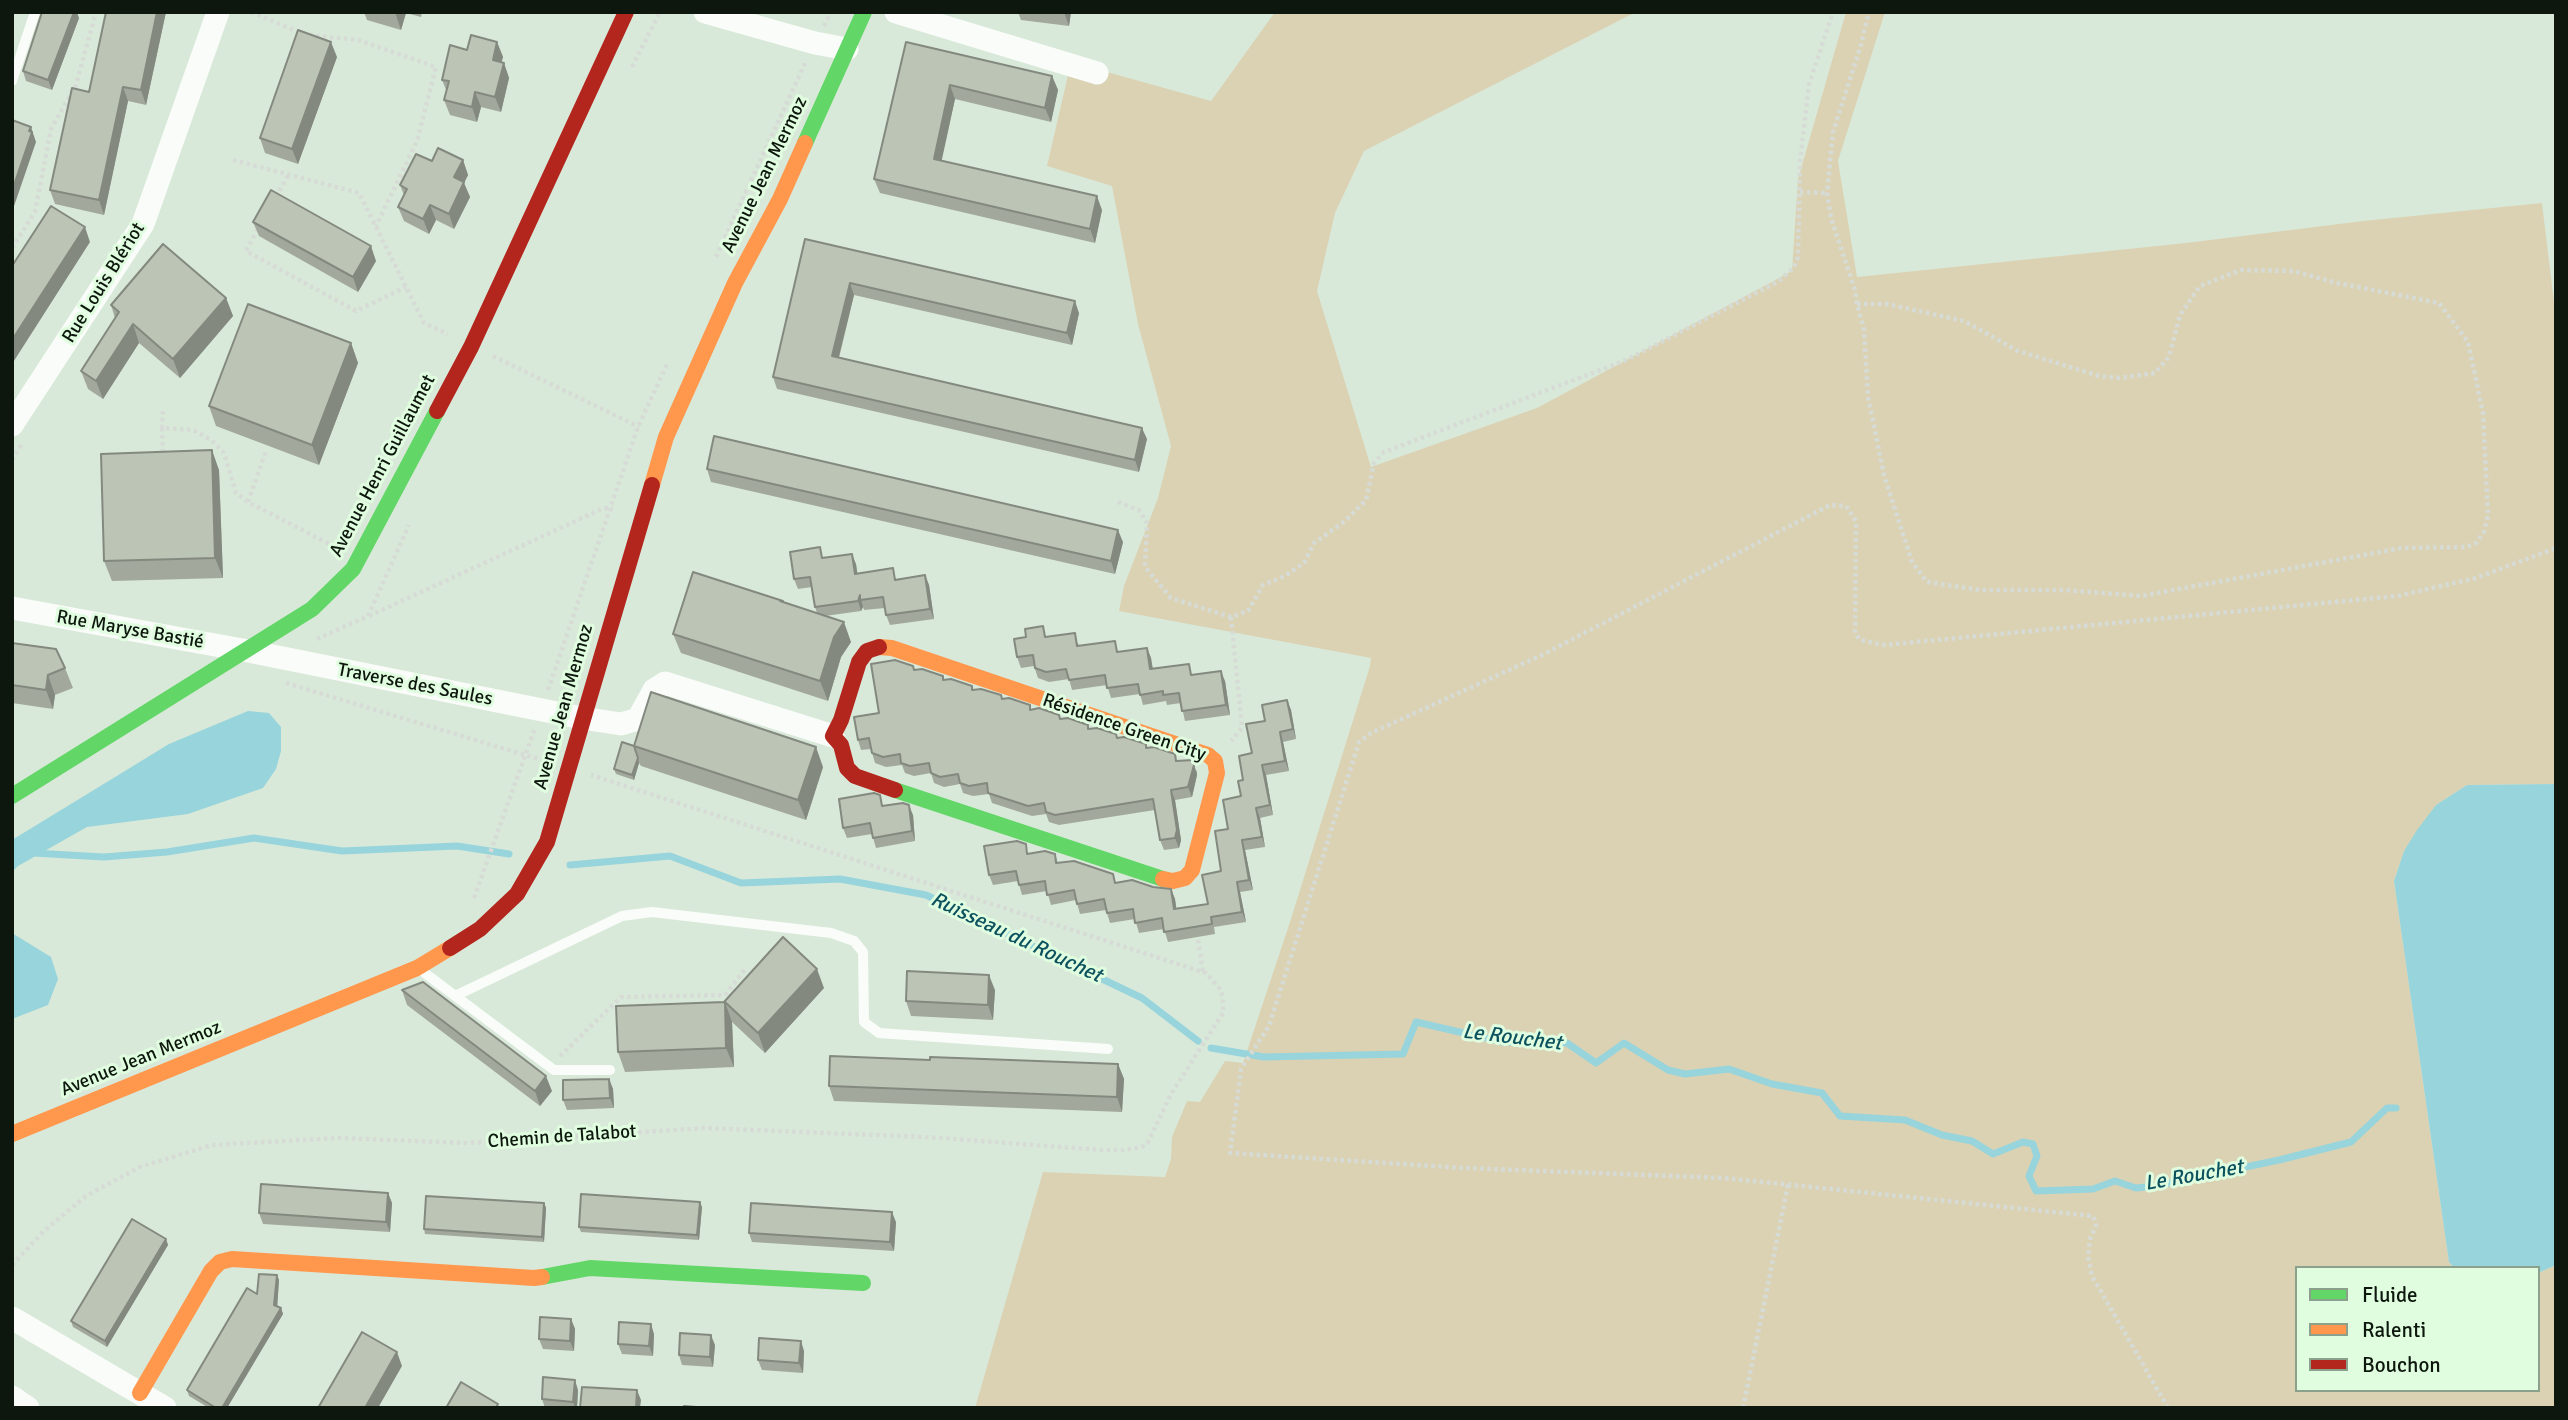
<!DOCTYPE html>
<meta charset="utf-8">
<style>
body{margin:0}
#map{position:relative;width:2568px;height:1420px;overflow:hidden;background:#d9e9d9;font-family:Signika,sans-serif}
canvas{display:block}
.frame{position:absolute;inset:0;border:14px solid #0d170d;pointer-events:none}
.legend{position:absolute;left:2295px;top:1266px;width:245px;height:126px;box-sizing:border-box;background:#e0fde0;border:2px solid #8ca18c;margin:0;padding:9px 12px;list-style:none;font-size:21px;color:#0d170d}
.legend li{display:flex;align-items:center;gap:14px;height:35px}
.legend b{width:35px;border:2px solid #8ca18c}
</style>
<div id="map">
<canvas width="2568" height="1420"></canvas>
<div class="frame"></div>
<ul class="legend">
<li><b style="height:9px;background:#63d668"></b>Fluide</li>
<li><b style="height:9px;background:#ff974d"></b>Ralenti</li>
<li><b style="height:9px;background:#b3261e"></b>Bouchon</li>
</ul>
</div>
<script>
const g = document.querySelector('canvas').getContext('2d');
g.lineJoin = 'round';
function fill(path, color) {
  g.fillStyle = color;
  g.fill(path, 'evenodd');
}
function toPath(rows) {
  const path = new Path2D();
  for (const r of rows) {
    path.moveTo(r[0], r[1]);
    for (let i = 2; i < r.length; i += 2) path.lineTo(r[i], r[i + 1]);
  }
  return path;
}
function trace(path, color, width, dash) {
  g.strokeStyle = color;
  g.lineWidth = width;
  g.lineCap = dash ? 'butt' : 'round';
  g.setLineDash(dash || []);
  g.stroke(path);
}
function label(font, color, halo, rows, align = 'center') {
  g.font = font + ' Signika,sans-serif';
  g.lineWidth = 6;
  g.setLineDash([]);
  g.textBaseline = 'middle';
  g.strokeStyle = halo;
  g.fillStyle = color;
  for (const [text, x, y, turn = 0] of rows) {
    g.save();
    g.translate(x, y);
    g.rotate((+turn || 0) * Math.PI / 180);
    g.textAlign = isNaN(turn) ? turn : align;
    if (halo) g.strokeText(text, 0, 0);
    g.fillText(text, 0, 0);
    g.restore();
  }
}
const green = toPath([
 [1275,12,1636,12,1364,151,1335,213,1317,291,1371,467,1537,408,1792,271,1798,179,1846,12,1885,12,1838,161,1857,277,2186,243,2363,221,2542,203,2556,319,2556,784,2467,785,2436,805,2404,851,2394,881,2449,1262,2454,1268,2297,1268,2297,1390,2538,1390,2538,1273,2556,1265,2556,1408,975,1408,1043,1172,1165,1177,1171,1159,1172,1137,1187,1101,1200,1102,1225,1061,1243,1063,1290,922,1370,666,1371,658,1119,611,1124,586,1158,498,1171,446,1138,324,1112,186,1047,166,1071,62,1211,101]
]);
const water = toPath([
 [248,711,269,713,281,727,281,751,276,769,263,788,188,814,87,827,18,866,12,872,12,840,169,744],
 [2556,784,2556,1265,2538,1273,2538,1268,2454,1268,2449,1262,2394,881,2404,851,2417,830,2436,805,2467,785],
 [12,933,51,957,58,979,48,1005,12,1019]
]);
const stream = toPath([
 [33,853,104,857,167,852,254,838,342,851,457,846,509,854],
 [570,865,670,856,741,883,840,879,926,895,1142,998,1198,1041],
 [1211,1048,1264,1057,1403,1054,1416,1022,1503,1042,1567,1043,1596,1063,1624,1043,1668,1070,1685,1074,1729,1069,1772,1084,1822,1093,1840,1116,1905,1120,1942,1135,1972,1141,1993,1154,2023,1142,2033,1144,2037,1156,2029,1176,2036,1191,2093,1189,2115,1181,2136,1188,2155,1186,2279,1160,2351,1142,2387,1108,2396,1108]
]);
const path = toPath([
 [251,12,301,33],
 [824,26,831,12],
 [309,35,358,40,436,67,417,141,376,226],
 [632,67,660,12],
 [233,160,359,193,424,323,448,334],
 [1800,192,1827,193],
 [276,197,289,174],
 [258,229,246,251,356,311,406,287],
 [12,248,35,212,51,129,76,85,96,12],
 [716,257,806,61],
 [1857,304,1887,304,1964,321,2018,351,2099,376,2119,378,2155,373,2169,357,2180,315,2200,286,2241,270,2293,271,2337,283,2439,303,2468,342,2483,413,2488,515,2484,532,2476,543,2466,547,2402,548,2141,596,2065,590,1980,590,1927,582,1912,562,1884,475,1868,397,1864,330,1857,304,1855,290,1831,218,1827,193,1833,132,1860,48,1869,12],
 [493,356,639,427],
 [163,411,162,428,193,430,211,440,224,453,236,493,248,502,335,547],
 [162,428,163,455],
 [12,460,22,444],
 [248,502,266,451],
 [1118,502,1139,510,1147,523,1145,567,1171,598,1231,617,1248,611,1263,585,1285,576,1304,563,1314,543,1345,521,1366,500,1374,463,1384,452,1624,361,1779,281,1794,267,1798,257,1800,162,1809,84,1833,12],
 [369,616,604,508,613,509],
 [1231,617,1242,728,1231,741],
 [317,639,368,616,409,525],
 [286,683,545,761],
 [548,690,638,427,667,364],
 [474,898,535,728],
 [1197,933,1203,972],
 [560,1056,621,997,725,995,746,968],
 [12,1265,44,1231,86,1196,140,1167,212,1145,337,1138,466,1143,705,1128,925,1137,1103,1150,1123,1150,1142,1147,1148,1142,1171,1094,1223,1013,1223,997,1219,988,1206,973,591,775],
 [1743,1408,1788,1185],
 [2168,1408,2092,1276,2088,1257,2090,1239,2096,1225,2093,1216,1724,1178,1465,1168,1230,1153,1241,1069,1269,1026,1359,742,1371,733,1542,655,1830,505,1846,506,1856,521,1855,633,1860,640,1884,645,2397,596,2476,578,2556,548]
]);
const lane = toPath([
 [12,81,35,12],
 [422,971,554,1070,610,1070],
 [455,996,622,916,652,912,831,933,854,941,863,952,864,1022,879,1033,1108,1049]
]);
const street = toPath([
 [705,12,815,43,847,49],
 [896,12,1097,73],
 [12,425,143,224,218,12],
 [12,608,248,651,582,718,621,724,638,719,654,690,665,683,833,736],
 [12,1318,165,1408],
 [12,1397,28,1408]
]);
const fast = toPath([
 [805,143,864,12],
 [895,790,1163,879],
 [12,796,312,609,353,569,437,411],
 [542,1277,590,1268,863,1283]
]);
const slow = toPath([
 [652,485,666,437,735,283,780,199,805,143],
 [879,647,892,648,1208,755,1215,761,1217,773,1192,870,1185,878,1173,881,1163,879],
 [12,1134,417,968,450,948],
 [140,1393,211,1271,220,1262,232,1259,534,1278,542,1277]
]);
const jam = toPath([
 [437,411,471,347,626,12],
 [879,647,867,651,859,662,841,720,833,736,841,745,847,768,855,776,895,790],
 [450,948,480,929,517,894,547,842,652,485]
]);
const wall = toPath([
 [106,12,166,12,146,105,128,101,104,215,55,204,50,190,89,92],
 [364,12,422,12,421,17,406,13,401,30,367,20],
 [1018,12,1071,12,1069,26,1021,20],
 [79,18,52,90,26,81,23,71],
 [497,42,503,57,501,63,504,63,509,78,501,112,481,107,477,122,450,115,444,100,447,92,442,80,467,50],
 [906,42,1052,76,1058,90,1051,122,955,99,941,161,1102,210,1095,243,880,193,874,179],
 [337,57,298,164,265,153,260,138],
 [463,160,468,175,464,183,470,197,454,229,436,220,429,234,404,221,398,207,404,195,400,185,432,161],
 [253,222,376,261,358,292,259,236],
 [805,239,1079,313,1072,345,854,295,839,358,1147,439,1139,472,777,389,773,377],
 [226,298,233,316,180,378,139,343,103,399,88,389,81,371,115,318,111,305],
 [351,343,358,363,319,465,216,426,209,406],
 [707,469,1123,542,1115,574,711,482],
 [219,470,223,578,112,581,104,561],
 [824,558,856,564,857,574,897,579,925,575,929,585,934,619,890,625,886,615,885,608,864,610,863,607,861,611,825,616,851,642,841,657,828,701,681,653,673,634,783,601,784,602,817,613,815,607,812,587,798,589,794,579],
 [1026,637,1047,637,1078,643,1079,646,1119,652,1147,648,1151,658,1153,669,1225,681,1230,715,1185,721,1181,703,1167,705,1166,701,1143,705,1140,694,1111,698,1107,685,1072,690,1069,679,1049,682,1038,678,1034,666,1021,668,1017,657],
 [12,643,65,668,73,688,55,695,53,709,12,703],
 [915,670,943,676,944,680,973,690,1001,695,1002,699,1060,719,1088,725,1089,729,1147,748,1177,761,1197,771,1197,775,1192,797,1175,800,1181,840,1179,848,1164,850,1160,840,1155,810,1059,825,1049,822,1046,814,1032,816,992,803,989,794,973,796,963,793,960,784,944,787,934,783,931,773,914,776,905,773,902,765,886,767,875,763,871,749,861,750,858,740],
 [1287,700,1291,710,1296,739,1283,742,1289,771,1266,775,1273,815,1260,818,1265,847,1245,850,1253,890,1240,892,1246,922,1214,927,1215,934,1168,942,1164,929,1139,933,1135,919,1110,923,1106,910,1080,914,1076,900,1051,905,1047,891,1022,895,1018,881,993,885,989,875,1029,853,1055,854,1058,863,1116,883,1171,889,1175,899,1176,909,1208,904,1221,871,1228,829,1241,796,1243,780,1252,753,1265,721],
 [634,746,823,767,806,820,641,766,639,763,634,780,616,774,614,769],
 [884,806,913,815,915,841,876,848,872,834,847,838,843,828],
 [824,988,765,1053,732,1022,734,1067,625,1072,618,1052,724,1002],
 [402,990,552,1091,540,1106,407,1005],
 [995,990,993,1020,911,1016,906,1001],
 [930,1060,1118,1064,1124,1079,1122,1112,834,1101,829,1086],
 [609,1079,613,1089,614,1108,567,1110,563,1100],
 [388,1193,392,1203,390,1232,263,1224,259,1213],
 [544,1203,546,1208,544,1242,425,1234,424,1229],
 [702,1207,699,1240,581,1232,579,1227],
 [896,1222,894,1251,752,1242,749,1233],
 [166,1239,168,1245,107,1347,73,1327,71,1321],
 [277,1275,279,1280,277,1306,281,1308,283,1314,227,1408,209,1408,189,1396,187,1390,257,1294],
 [571,1319,575,1329,574,1351,543,1349,539,1339],
 [654,1334,653,1356,622,1354,618,1344],
 [715,1345,713,1367,682,1365,679,1355],
 [804,1351,803,1373,762,1370,758,1360],
 [578,1390,577,1408,545,1408,542,1399]
]);
const shadedWall = toPath([
 [74,12,77,12,79,18,52,90,48,80],
 [157,12,166,12,146,105,141,90],
 [397,12,406,12,406,13,401,30,396,15],
 [1064,12,1071,12,1069,26],
 [331,42,337,57,298,164,292,149],
 [497,42,503,57,498,75,493,60],
 [504,63,509,78,501,112,495,97],
 [1052,76,1058,90,1051,122,1045,108],
 [950,85,955,99,939,173,934,159],
 [123,87,128,101,104,215,99,200],
 [475,92,481,107,477,122,472,107],
 [31,127,36,142,12,212,12,191],
 [463,160,468,175,464,183,470,197,454,229,449,214,454,177],
 [1097,196,1102,210,1095,243,1090,229],
 [430,205,436,220,429,234,423,219],
 [85,227,90,242,12,364,12,340],
 [371,246,376,261,358,292,353,277],
 [850,283,854,295,836,368,832,356],
 [226,298,233,316,180,378,173,359],
 [1075,301,1079,313,1072,345,1067,333],
 [133,324,139,343,103,399,96,381],
 [351,343,358,363,319,465,312,445],
 [1142,428,1147,439,1139,472,1135,460],
 [212,450,219,470,223,578,215,558],
 [1118,530,1123,542,1115,574,1111,561],
 [852,554,856,564,859,584,855,574],
 [925,575,929,585,934,619,930,609],
 [860,595,863,607,861,611,858,601],
 [844,622,851,642,841,657,828,701,820,681,834,637],
 [1147,648,1151,658,1154,679,1150,669],
 [1221,671,1225,681,1230,715,1226,705],
 [48,675,55,695,53,709,46,690],
 [1287,700,1291,710,1296,739,1293,729],
 [1280,732,1283,742,1289,771,1285,761],
 [816,747,823,767,806,820,798,800],
 [638,758,639,763,634,780,632,775],
 [1193,760,1197,775,1192,797,1188,787],
 [1262,765,1266,775,1273,815,1270,805],
 [1171,790,1175,800,1181,840,1179,848,1175,838],
 [909,805,913,815,915,841,912,831],
 [1256,808,1260,818,1265,847,1262,837],
 [1242,840,1245,850,1253,890,1249,880],
 [1237,882,1240,892,1246,922,1242,912],
 [1171,889,1175,899,1178,919,1174,909],
 [817,969,824,988,765,1053,758,1033],
 [989,975,995,990,993,1020,988,1005],
 [725,1002,732,1022,734,1067,726,1048],
 [1118,1064,1124,1079,1122,1112,1117,1097],
 [546,1076,552,1091,540,1106,535,1091],
 [609,1079,613,1089,614,1108,610,1098],
 [388,1193,392,1203,390,1232,386,1222],
 [700,1202,702,1207,699,1240,697,1235],
 [544,1203,546,1208,544,1242,542,1237],
 [892,1212,896,1222,894,1251,890,1242],
 [166,1239,168,1245,107,1347,105,1341],
 [277,1275,279,1280,277,1310,274,1305],
 [281,1308,283,1314,227,1408,222,1408],
 [571,1319,575,1329,574,1351,570,1341],
 [651,1324,654,1334,653,1356,649,1346],
 [711,1335,715,1345,713,1367,710,1357],
 [801,1341,804,1351,803,1373,799,1363],
 [397,1352,402,1366,378,1408,365,1408],
 [575,1380,578,1390,577,1408,575,1408,573,1402],
 [637,1390,641,1400,640,1408,636,1408]
]);
const building = toPath([
 [42,12,74,12,48,80,23,71,42,12],
 [106,12,157,12,141,90,123,87,99,200,50,190,72,88,89,92,106,12],
 [298,30,331,42,292,149,260,138,298,30],
 [471,35,497,42,493,60,504,63,495,97,475,92,472,107,444,100,449,81,442,80,450,45,467,50,471,35],
 [906,42,1052,76,1045,108,950,85,934,159,1097,196,1090,229,874,179,906,42],
 [12,120,31,127,29,131,32,132,12,191,12,120],
 [438,148,463,160,454,177,464,182,449,214,430,205,423,219,398,207,407,189,400,185,416,154,432,161,438,148],
 [271,190,371,246,353,277,253,222,271,190],
 [51,206,85,227,12,340,12,266,51,206],
 [805,239,1075,301,1067,333,850,283,832,356,1142,428,1135,460,773,377,805,239],
 [163,244,226,298,173,359,133,324,96,381,81,371,119,312,111,305,163,244],
 [248,304,351,343,312,445,209,406,248,304],
 [714,436,1118,530,1111,561,707,469,714,436],
 [212,450,215,558,104,561,101,454,212,450],
 [820,547,822,558,852,554,855,574,893,568,895,580,925,575,930,609,886,615,883,597,860,600,860,595,858,601,815,607,810,577,794,579,790,552,820,547],
 [693,572,783,601,780,601,844,622,834,637,820,681,673,634,693,572],
 [1043,626,1045,637,1075,633,1077,646,1115,641,1117,652,1147,648,1150,669,1189,664,1191,675,1221,671,1226,705,1182,711,1179,693,1163,695,1163,691,1140,695,1138,684,1107,688,1105,675,1069,680,1066,669,1046,672,1035,668,1033,655,1017,657,1014,639,1026,637,1025,629,1043,626],
 [12,643,56,649,65,668,48,675,46,690,12,685,12,643],
 [895,660,913,666,914,670,922,669,943,676,943,680,951,679,972,686,972,690,981,689,1001,695,1002,699,1009,698,1030,705,1030,710,1039,708,1059,715,1060,719,1068,718,1088,725,1088,729,1097,728,1116,734,1117,738,1124,737,1146,744,1146,748,1154,747,1175,754,1176,761,1193,760,1194,765,1188,787,1171,790,1177,830,1175,838,1160,840,1153,799,1055,815,1046,812,1044,803,1028,806,988,793,987,783,969,786,960,783,958,774,940,777,931,773,929,763,910,766,901,763,900,754,883,757,872,753,869,738,858,740,854,717,879,713,871,664,895,660],
 [651,692,816,747,798,800,634,746,651,692],
 [1287,700,1293,729,1280,732,1285,761,1262,765,1270,805,1256,808,1262,837,1242,840,1249,880,1237,882,1242,912,1211,917,1212,924,1164,932,1162,918,1135,923,1133,909,1107,913,1104,899,1077,904,1074,890,1047,895,1045,881,1019,885,1016,871,989,875,984,846,1017,841,1026,844,1027,854,1045,851,1055,854,1056,863,1074,861,1113,874,1115,883,1132,880,1153,887,1171,889,1174,909,1208,904,1202,875,1221,871,1215,831,1228,829,1223,800,1241,796,1238,781,1243,780,1239,756,1252,753,1246,724,1265,721,1262,705,1287,700],
 [622,742,634,746,638,758,632,775,614,769,622,742],
 [874,793,880,795,882,806,903,803,909,805,912,831,873,838,870,823,843,828,839,799,874,793],
 [783,937,817,969,758,1033,725,1002,726,1048,618,1052,616,1006,724,1002,783,937],
 [907,971,989,975,988,1005,906,1001,907,971],
 [423,982,546,1076,535,1091,402,990,423,982],
 [830,1056,930,1060,930,1057,1118,1064,1117,1097,829,1086,830,1056],
 [609,1079,610,1098,563,1100,563,1080,609,1079],
 [261,1184,388,1193,386,1222,259,1213,261,1184],
 [581,1194,700,1202,697,1235,579,1227,581,1194],
 [426,1196,544,1203,542,1237,424,1229,426,1196],
 [751,1203,892,1212,890,1242,749,1233,751,1203],
 [132,1219,166,1239,105,1341,71,1321,132,1219],
 [259,1274,277,1275,274,1305,281,1308,222,1408,216,1408,187,1390,247,1288,257,1294,259,1274],
 [540,1317,571,1319,570,1341,539,1339,540,1317],
 [619,1322,651,1324,649,1346,618,1344,619,1322],
 [362,1332,397,1352,365,1408,318,1408,362,1332],
 [680,1333,711,1335,710,1357,679,1355,680,1333],
 [759,1338,801,1341,799,1363,758,1360,759,1338],
 [543,1377,575,1380,573,1402,542,1399,543,1377],
 [461,1382,498,1404,496,1408,446,1408,461,1382],
 [582,1387,637,1390,636,1408,580,1408,582,1387],
 [684,1406,709,1408,684,1408,684,1406]
]);
const streetNames = [
 ["Avenue Jean Mermoz",765,175,-64],
 ["Rue Louis Blériot",104,283,-58],
 ["Avenue Henri Guillaumet",383,466,-62],
 ["Rue Maryse Bastié",130,630,10],
 ["Traverse des Saules",415,685,11],
 ["Avenue Jean Mermoz",564,707,-74],
 ["Résidence Green City",1124,728,19],
 ["Avenue Jean Mermoz",141,1059,-22],
 ["Chemin de Talabot",562,1137,-4]
];
const waterNames = [
 ["Ruisseau du Rouchet",1016,938,25],
 ["Le Rouchet",1512,1038,7],
 ["Le Rouchet",2194,1176,-10]
];
fill(green, '#dbd2b4');
fill(water, '#98d4db');
trace(stream, '#98d4db', 7);
trace(path, '#d6dbd6', 4.5, [3.5, 3.5]);
trace(lane, '#f9fcf9', 10);
trace(street, '#f9fcf9', 23);
trace(fast, '#63d668', 16);
trace(slow, '#ff974d', 16);
trace(jam, '#b3261e', 16);
fill(wall, '#a2a99c');
fill(shadedWall, '#84897f');
fill(building, '#bcc4b5');
trace(building, '#84897f', 2);
label('19px', '#0d170d', '#e0fde0', streetNames);
label('italic 21px', '#0b525e', '#e0fde0', waterNames);
</script>
